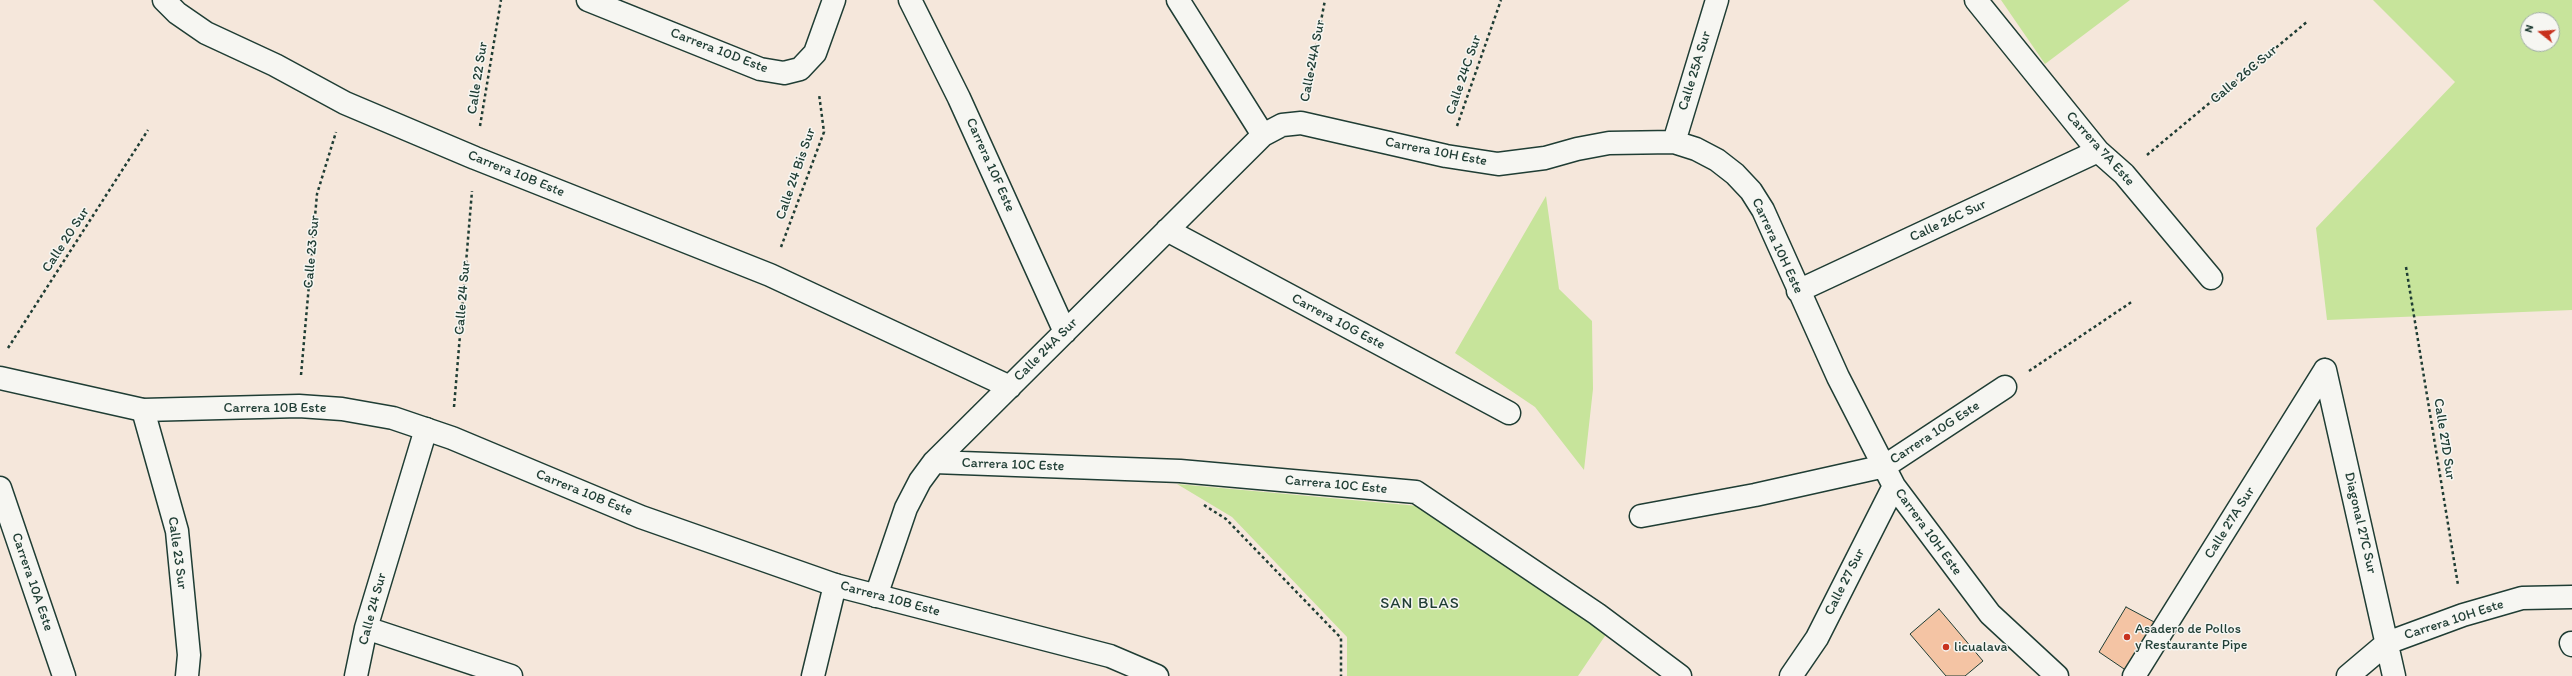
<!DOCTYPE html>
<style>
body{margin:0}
#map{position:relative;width:2572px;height:676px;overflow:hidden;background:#f5e7db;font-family:Itim,sans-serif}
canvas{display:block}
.north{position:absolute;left:2520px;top:12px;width:40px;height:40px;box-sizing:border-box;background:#f6f6f2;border:1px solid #a0aca6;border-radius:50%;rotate:287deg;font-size:11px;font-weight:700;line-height:16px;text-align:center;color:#1f3d34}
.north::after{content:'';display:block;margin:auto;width:14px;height:18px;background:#c8321e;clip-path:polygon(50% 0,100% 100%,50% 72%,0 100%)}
</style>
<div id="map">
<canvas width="2572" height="676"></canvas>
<div class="north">N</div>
</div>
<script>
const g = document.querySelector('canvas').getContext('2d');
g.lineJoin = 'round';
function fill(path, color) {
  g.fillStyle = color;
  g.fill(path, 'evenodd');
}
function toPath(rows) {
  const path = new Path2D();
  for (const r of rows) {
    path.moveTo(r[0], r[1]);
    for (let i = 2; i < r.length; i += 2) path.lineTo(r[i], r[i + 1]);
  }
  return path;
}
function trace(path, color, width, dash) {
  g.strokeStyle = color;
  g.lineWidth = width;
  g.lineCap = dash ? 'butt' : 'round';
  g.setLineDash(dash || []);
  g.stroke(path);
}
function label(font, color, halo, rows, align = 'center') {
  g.font = font + ' Itim,sans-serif';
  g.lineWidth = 3;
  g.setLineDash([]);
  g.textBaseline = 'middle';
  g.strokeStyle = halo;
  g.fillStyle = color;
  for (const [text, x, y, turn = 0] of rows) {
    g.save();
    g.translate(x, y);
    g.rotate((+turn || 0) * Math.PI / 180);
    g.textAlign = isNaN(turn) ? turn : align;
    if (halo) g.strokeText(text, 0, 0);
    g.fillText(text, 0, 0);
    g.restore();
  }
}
const green = toPath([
 [2001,0,2130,0,2045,64],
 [2373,0,2572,0,2572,310,2327,320,2316,228,2455,82],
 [2528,20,2552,20,2552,44,2528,44],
 [1546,196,1559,289,1592,321,1593,389,1584,470,1535,407,1455,353],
 [1177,484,1429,507,1609,630,1578,676,1347,676,1347,637,1232,517]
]);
const building = toPath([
 [2126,607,2156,623,2127,671,2099,652,2126,607],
 [1939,609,1983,661,1965,676,1946,676,1910,634,1939,609]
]);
const path = toPath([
 [1307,94,1325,0],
 [480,126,501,0],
 [1457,126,1501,0],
 [2147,155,2308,21],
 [781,247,824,132,819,94],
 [2406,267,2458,585],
 [8,348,148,130],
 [2029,371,2133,301],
 [301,375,317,194,336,132],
 [454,407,472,191],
 [1204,505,1226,519,1341,638,1341,676]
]);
const minor = toPath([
 [164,0,177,13,206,33,275,65,345,103,475,158,770,275,1010,387],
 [588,0,760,69,784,73,800,69,815,53,834,0],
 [910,0,959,98,1065,332],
 [1178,0,1263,135],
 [1976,0,2098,151,2124,174,2211,278],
 [1674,142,1717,0],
 [1167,230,1509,413],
 [1798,291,2098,151],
 [2325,370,2394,676],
 [143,410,177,531,189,655,187,676],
 [934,462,1180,471,1416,492,1597,614,1680,676],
 [0,488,64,676],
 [1641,516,1755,495,1885,466,2005,387],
 [876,596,906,508,920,481,934,462,1263,135,1282,125,1301,123,1446,156,1498,164,1545,158,1577,149,1609,143,1674,142,1696,149,1717,160,1735,174,1751,191,1763,210,1838,377,1894,486,1990,614,2057,676],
 [366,628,511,676],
 [2571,643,2572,645],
 [356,676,366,628,426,429],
 [813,676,835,585],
 [1791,676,1817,638,1894,486],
 [2134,676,2325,370],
 [2348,676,2387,643,2463,615,2522,598,2572,597]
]);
const tertiary = toPath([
 [0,378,143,410,299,406,342,409,393,418,452,438,641,517,835,585,1110,656,1157,676]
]);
const markers = [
 [2127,637,4,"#c8321e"],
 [1946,647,4,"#c8321e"]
];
const streetNames = [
 ["Carrera 10D Este",719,51,21],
 ["Calle 24A Sur",1313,61,-79],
 ["Calle 25A Sur",1695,71,-73],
 ["Calle 24C Sur",1464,75,-71],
 ["Calle 26C Sur",2244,75,-40],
 ["Calle 22 Sur",478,78,-81],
 ["Carrera 7A Este",2100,149,48],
 ["Carrera 10H Este",1436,152,11],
 ["Carrera 10F Este",990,165,66],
 ["Carrera 10B Este",516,174,22],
 ["Calle 24 Bis Sur",796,174,-71],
 ["Calle 26C Sur",1948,221,-25],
 ["Calle 20 Sur",66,240,-57],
 ["Carrera 10H Este",1777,246,65],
 ["Calle 23 Sur",312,252,-85],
 ["Calle 24 Sur",463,298,-85],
 ["Carrera 10G Este",1338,322,28],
 ["Calle 24A Sur",1046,350,-45],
 ["Carrera 10B Este",275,408],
 ["Carrera 10G Este",1935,433,-33],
 ["Calle 27D Sur",2444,439,81],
 ["Carrera 10C Este",1013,465,2],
 ["Carrera 10C Este",1336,485,5],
 ["Carrera 10B Este",584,493,22],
 ["Calle 27A Sur",2230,523,-58],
 ["Diagonal 27C Sur",2360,523,77],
 ["Carrera 10H Este",1928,532,54],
 ["Calle 23 Sur",177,553,82],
 ["Carrera 10A Este",32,582,71],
 ["Calle 27 Sur",1845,582,-63],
 ["Carrera 10B Este",890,599,15],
 ["Calle 24 Sur",373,609,-75],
 ["Carrera 10H Este",2454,620,-18]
];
const poiNames = [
 ["Asadero de Pollos",2135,629],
 ["y Restaurante Pipe",2135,645],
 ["licualava",1954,647]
];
const quarterNames = [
 ["SAN BLAS",1420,604]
];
fill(green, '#c7e49b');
fill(building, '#f4c4a4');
trace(building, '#1f3d34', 1);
trace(minor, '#1f3d34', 25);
trace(tertiary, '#1f3d34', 25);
trace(path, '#1f3d34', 2.5, [3, 3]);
trace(minor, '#f6f6f2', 22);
trace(tertiary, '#f6f6f2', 22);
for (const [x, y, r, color] of markers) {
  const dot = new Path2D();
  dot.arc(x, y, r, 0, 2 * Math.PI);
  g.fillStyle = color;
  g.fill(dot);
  trace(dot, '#f6f6f2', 1.5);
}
label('14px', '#1f3d34', '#f6f6f2', streetNames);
label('14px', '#1f3d34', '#f6f6f2', poiNames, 'left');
g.letterSpacing = '1px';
label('16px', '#1f3d34', '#f6f6f2', quarterNames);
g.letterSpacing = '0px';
</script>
